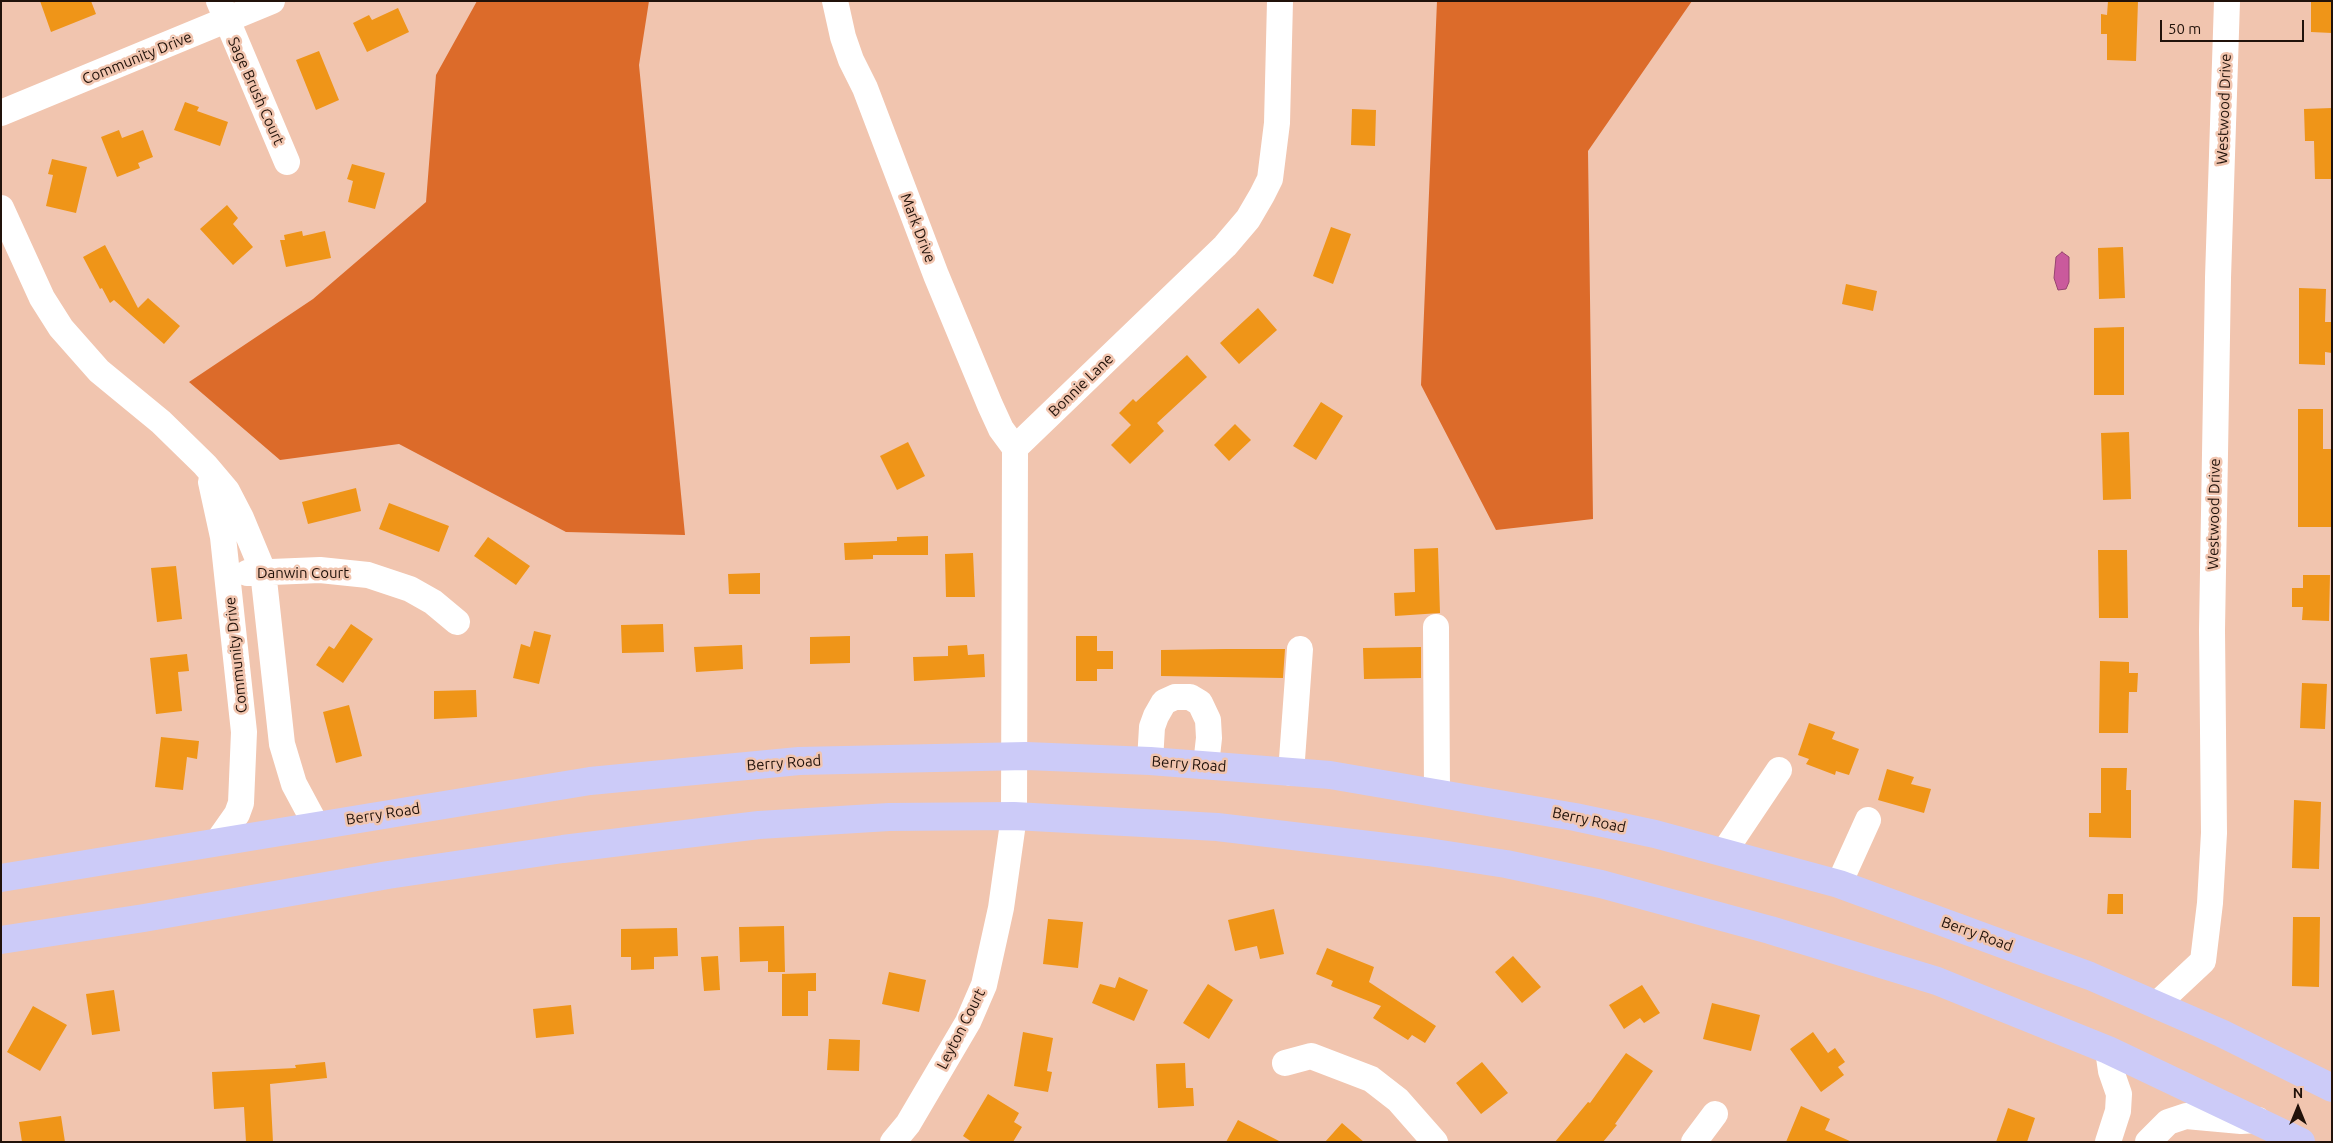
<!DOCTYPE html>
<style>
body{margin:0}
#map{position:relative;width:2333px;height:1143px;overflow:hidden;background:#f1c5af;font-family:Ubuntu,sans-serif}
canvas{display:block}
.frame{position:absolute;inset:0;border:2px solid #21120a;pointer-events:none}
.north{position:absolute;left:2273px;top:1083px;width:50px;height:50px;-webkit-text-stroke:4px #f1c5af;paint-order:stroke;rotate:0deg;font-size:14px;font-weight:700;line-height:20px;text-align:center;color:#21120a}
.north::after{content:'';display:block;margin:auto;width:18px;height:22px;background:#21120a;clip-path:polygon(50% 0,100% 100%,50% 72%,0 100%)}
.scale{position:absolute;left:2160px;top:20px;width:144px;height:22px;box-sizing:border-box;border:2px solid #21120a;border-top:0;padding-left:6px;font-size:15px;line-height:18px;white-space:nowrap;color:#21120a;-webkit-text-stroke:4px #f1c5af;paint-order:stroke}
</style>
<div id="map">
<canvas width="2333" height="1143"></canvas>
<div class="frame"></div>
<div class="north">N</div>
<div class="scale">50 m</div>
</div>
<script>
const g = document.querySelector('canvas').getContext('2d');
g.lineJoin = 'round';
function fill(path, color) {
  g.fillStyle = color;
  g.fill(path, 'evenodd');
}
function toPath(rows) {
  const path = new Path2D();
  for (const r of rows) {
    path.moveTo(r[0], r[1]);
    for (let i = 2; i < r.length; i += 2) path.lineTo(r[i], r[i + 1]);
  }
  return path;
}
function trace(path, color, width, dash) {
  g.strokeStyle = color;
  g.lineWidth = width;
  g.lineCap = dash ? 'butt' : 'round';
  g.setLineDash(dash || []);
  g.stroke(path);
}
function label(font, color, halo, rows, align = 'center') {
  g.font = font + ' Ubuntu,sans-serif';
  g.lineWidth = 5;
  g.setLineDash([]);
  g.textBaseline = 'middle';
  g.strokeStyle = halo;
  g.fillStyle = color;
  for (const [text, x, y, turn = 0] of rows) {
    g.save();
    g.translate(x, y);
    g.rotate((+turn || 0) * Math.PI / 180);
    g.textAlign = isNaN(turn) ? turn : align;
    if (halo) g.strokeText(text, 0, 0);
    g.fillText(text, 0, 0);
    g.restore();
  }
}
const forest = toPath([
 [477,1,649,1,639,65,685,535,566,532,399,444,280,460,189,382,313,299,426,202,436,75],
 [1437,1,1692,1,1588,151,1593,519,1496,530,1421,385]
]);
const water = toPath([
 [2062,252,2069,257,2069,282,2066,289,2058,290,2054,278,2056,257,2062,252]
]);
const building = toPath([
 [40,1,91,1,96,14,51,32],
 [2108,1,2138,1,2136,61,2107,60,2107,34,2101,34,2101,14,2107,15],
 [2311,1,2332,1,2332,33,2311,32],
 [398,8,409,32,367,52,353,23,369,15,372,20],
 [319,51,339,100,316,110,296,60],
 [185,102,199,107,197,111,228,122,220,146,174,130],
 [2332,108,2332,179,2315,179,2314,141,2305,141,2304,109],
 [1352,109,1376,110,1375,146,1351,145],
 [119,130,122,138,143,130,153,157,138,163,140,168,117,177,101,137],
 [52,159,87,167,76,213,46,206,53,175,48,174],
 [352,164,385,173,375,209,348,202,353,181,347,179],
 [227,205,238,218,233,224,253,247,233,265,200,229],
 [1331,227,1351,234,1333,284,1313,276],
 [302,231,303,236,325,231,331,258,286,267,280,240,285,240,284,235],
 [105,245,138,308,148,298,180,326,164,344,114,300,110,303,102,288,100,289,83,257],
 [2123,247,2125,298,2099,299,2098,248],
 [1846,284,1877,291,1873,311,1842,304],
 [2299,288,2326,289,2325,322,2332,322,2332,353,2325,352,2325,365,2299,364],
 [1258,308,1277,330,1239,364,1220,343],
 [2124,327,2124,395,2094,395,2094,328],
 [1187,355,1207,377,1157,423,1164,431,1130,464,1111,445,1131,425,1119,413,1133,399,1136,402],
 [1321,402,1343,416,1316,460,1293,446],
 [2298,409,2323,409,2323,449,2332,449,2332,527,2298,527],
 [1235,424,1251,440,1229,461,1214,445],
 [2129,432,2131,499,2103,500,2101,433],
 [908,442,925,476,897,490,880,456],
 [356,488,361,511,308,524,302,502],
 [389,503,449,526,439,552,379,529],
 [928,536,928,555,873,555,873,559,845,560,844,543,897,541,897,537],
 [488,537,530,566,516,585,474,556],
 [1438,548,1440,613,1395,616,1394,593,1415,592,1414,549],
 [2098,550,2127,550,2128,618,2099,618],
 [973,553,975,597,946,597,945,554],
 [176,566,182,619,157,622,151,568],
 [760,573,760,594,729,594,728,574],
 [2303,575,2330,575,2329,621,2302,620,2303,607,2292,607,2292,588,2303,588],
 [351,624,373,639,343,683,316,665,329,646,334,649],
 [663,624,664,652,622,653,621,625],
 [534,631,551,635,539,684,513,678,521,644,530,647],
 [850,636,850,663,810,664,810,637],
 [1076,636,1097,636,1097,651,1113,651,1113,669,1097,669,1097,681,1076,681],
 [742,645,743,669,696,672,694,647],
 [967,645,968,655,984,654,985,677,914,681,913,657,948,656,948,646],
 [1421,647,1421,678,1364,679,1363,648],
 [1226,649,1285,649,1283,678,1161,676,1161,650],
 [187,654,189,671,178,672,182,711,156,714,150,658],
 [2100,661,2129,662,2129,673,2138,673,2137,692,2129,692,2128,733,2099,733],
 [2302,683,2327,684,2325,729,2300,728],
 [476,690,477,717,434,719,434,691],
 [349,705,362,756,336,763,323,712],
 [1809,723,1835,732,1832,739,1859,749,1849,775,1836,771,1835,775,1806,764,1809,759,1798,755],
 [161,737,199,741,197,759,187,757,183,790,155,787],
 [2101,768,2127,768,2126,790,2131,790,2131,838,2089,837,2089,813,2101,813],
 [1887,769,1914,777,1911,784,1931,789,1924,813,1878,800],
 [2294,800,2321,802,2319,869,2292,868],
 [2108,894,2123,894,2123,914,2107,914],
 [1274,909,1284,954,1260,959,1257,946,1235,951,1228,920],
 [2293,917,2320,917,2319,987,2292,986],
 [1048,919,1083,922,1078,968,1043,964],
 [784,926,785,972,768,972,768,961,740,962,739,927],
 [677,928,678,956,654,957,654,969,631,970,631,957,621,957,621,929],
 [1327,948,1374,967,1369,982,1436,1026,1425,1043,1412,1035,1408,1040,1373,1018,1381,1006,1331,986,1333,981,1316,974],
 [718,956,720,990,704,991,701,957],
 [1513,956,1541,987,1522,1003,1495,972],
 [889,972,926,980,919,1012,882,1004],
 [816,973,816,991,808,991,808,1016,782,1016,782,974],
 [1119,977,1148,990,1134,1021,1092,1003,1100,984,1115,988],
 [1208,984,1233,1000,1209,1039,1183,1023],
 [1642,985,1660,1013,1644,1023,1640,1018,1624,1029,1609,1005],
 [114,990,120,1031,92,1035,86,994],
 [1712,1003,1760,1015,1751,1051,1703,1039],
 [571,1005,574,1034,536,1038,533,1009],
 [33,1006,67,1025,40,1071,7,1052],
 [1023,1032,1053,1038,1047,1071,1052,1072,1048,1092,1014,1086],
 [1813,1032,1828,1053,1835,1048,1845,1062,1838,1067,1844,1075,1821,1092,1790,1049],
 [829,1039,860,1040,859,1071,827,1070],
 [1626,1053,1653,1071,1615,1124,1617,1125,1603,1142,1555,1142,1588,1102,1590,1103],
 [325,1062,327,1078,270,1084,273,1142,246,1142,244,1107,214,1109,212,1072,296,1068,295,1065],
 [1482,1062,1508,1093,1481,1114,1456,1083],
 [1185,1063,1186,1088,1193,1088,1194,1106,1158,1108,1156,1064],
 [988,1094,1019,1113,1014,1122,1022,1127,1013,1142,972,1142,963,1136],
 [1801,1106,1830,1119,1825,1130,1852,1142,1786,1142],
 [2008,1108,2035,1118,2027,1142,1996,1142],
 [61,1116,65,1142,22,1142,19,1122],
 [1238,1120,1281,1142,1226,1142],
 [1342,1123,1364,1142,1325,1142]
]);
const minor = toPath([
 [219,1,287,162],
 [835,1,843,37,851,60,865,88,936,275,990,405,1001,429,1015,448],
 [1,113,272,1],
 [1,208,42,298,61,328,99,371,161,422,205,465,227,491,241,518,263,571,282,744,294,784,316,825],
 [211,482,223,537,244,732,241,803,237,814,218,841],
 [247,573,320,570,368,575,410,589,433,602,457,622],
 [1436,627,1437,792],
 [1150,761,1152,727,1156,716,1164,702,1175,697,1190,697,1200,703,1208,720,1209,738,1206,765],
 [1291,773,1300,649],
 [1724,852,1779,770],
 [1839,884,1868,820],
 [2156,1005,2203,961,2210,903,2214,833,2212,630,2218,278,2227,1],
 [2108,1050,2111,1071,2119,1094,2118,1111,2108,1142],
 [1285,1063,1311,1056,1371,1079,1398,1100,1435,1142],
 [893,1142,908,1124,968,1022,984,985,1001,908,1014,816,1015,448,1225,246,1248,219,1262,195,1270,179,1277,123,1280,1],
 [1694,1142,1715,1114],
 [2148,1142,2168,1122,2186,1116,2241,1121,2258,1120]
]);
const highway = toPath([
 [1,878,590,781,799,761,1026,756,1150,761,1330,775,1575,817,1655,834,1839,884,2090,976,2221,1033,2332,1088],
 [1,940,144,918,388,875,563,849,759,825,889,817,1014,816,1217,827,1428,852,1506,864,1601,884,1770,930,1937,981,1984,1000,2108,1050,2301,1142]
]);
const streetNames = [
 ["Community Drive",137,58,-22],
 ["Sage Brush Court",256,91,66],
 ["Westwood Drive",2224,109,-88],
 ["Mark Drive",918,228,69],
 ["Bonnie Lane",1081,385,-44],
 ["Westwood Drive",2214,514,-89],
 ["Danwin Court",303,573],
 ["Community Drive",236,655,-96],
 ["Berry Road",784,763,-4],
 ["Berry Road",1189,764,4],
 ["Berry Road",383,814,-9],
 ["Berry Road",1589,820,12],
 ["Berry Road",1977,934,20],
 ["Leyton Court",961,1029,-63]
];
fill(forest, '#dc6b2a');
fill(water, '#ca5a9c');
trace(water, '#974470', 1);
fill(building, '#ef9518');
trace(minor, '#fff', 26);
trace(highway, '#cccbf8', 28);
label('15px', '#21120a', '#f1c5af', streetNames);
</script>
